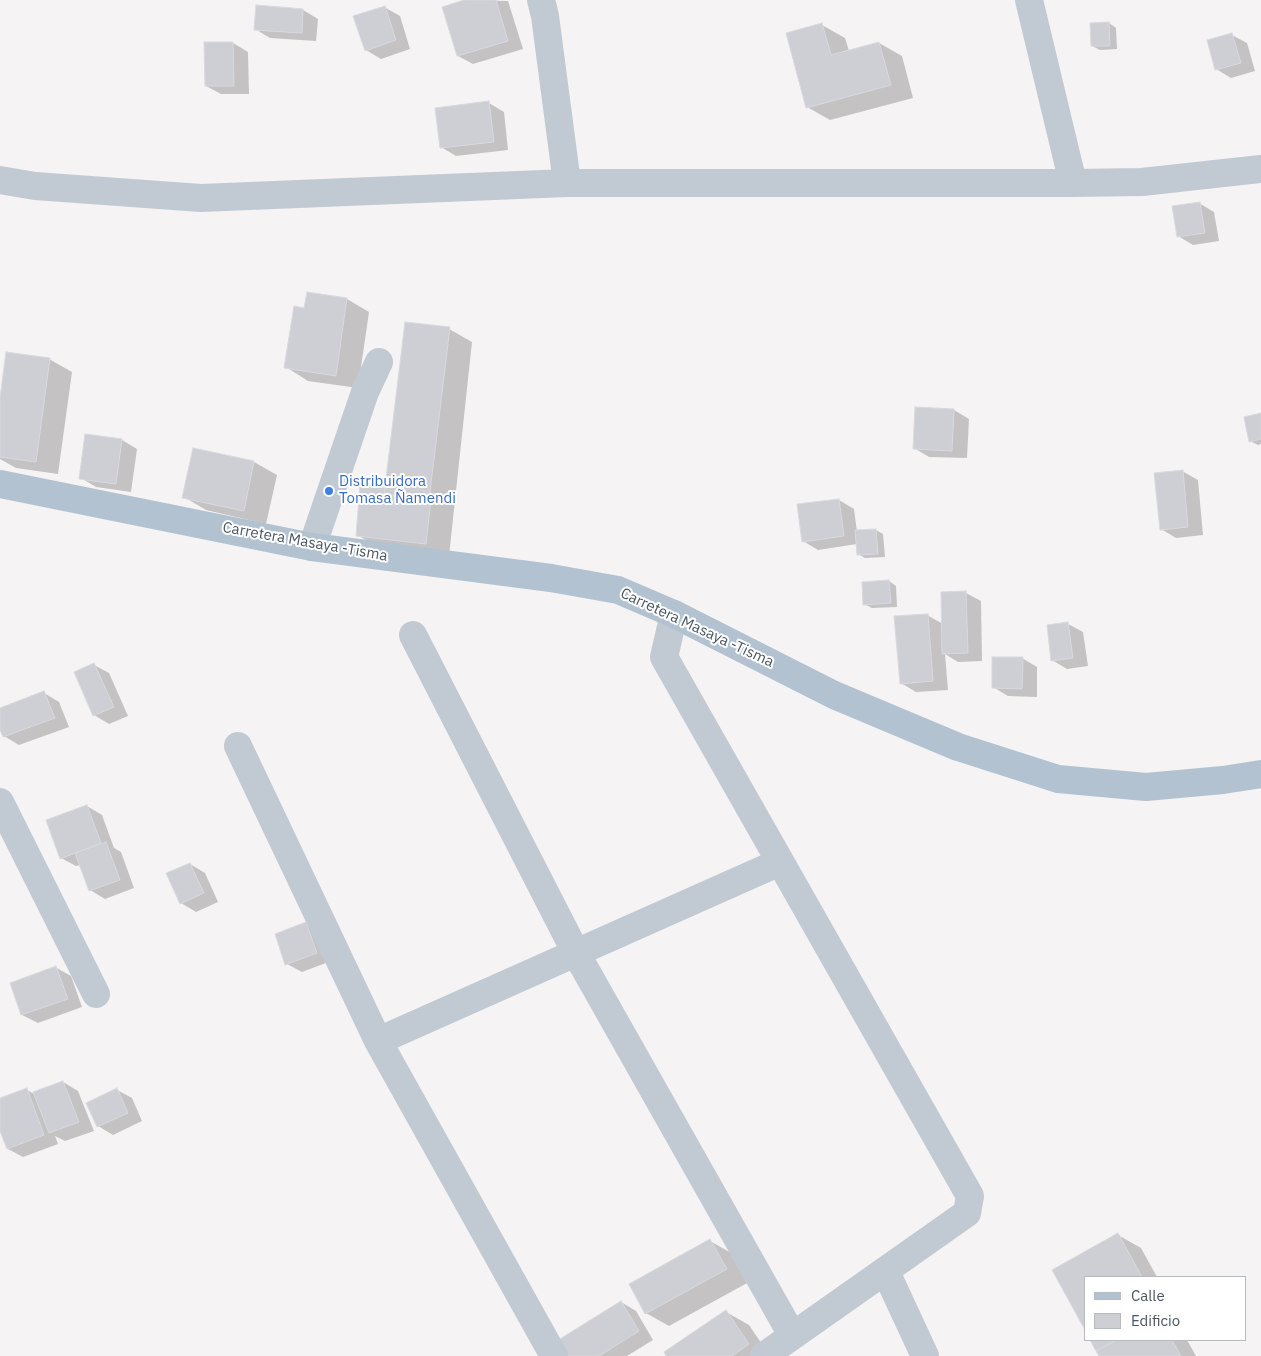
<!DOCTYPE html>
<meta charset="utf-8">
<style>
body{margin:0}
#map{position:relative;width:1261px;height:1356px;overflow:hidden;background:#f5f3f3;font-family:"IBM Plex Sans",sans-serif}
canvas{display:block}
.legend{position:absolute;left:1084px;top:1276px;width:162px;height:65px;box-sizing:border-box;background:#fff;border:1px solid #b7bbc0;margin:0;padding:6px 9px;list-style:none;font-size:15px;color:#4a5661}
.legend li{display:flex;align-items:center;gap:10px;height:25px}
.legend b{width:25px;border:1px solid #b7bbc0}
</style>
<div id="map">
<canvas width="1261" height="1356"></canvas>
<ul class="legend">
<li><b style="height:6px;background:#b3c2d1"></b>Calle</li>
<li><b style="height:14px;background:#cdcfd5"></b>Edificio</li>
</ul>
</div>
<script>
const g = document.querySelector('canvas').getContext('2d');
g.lineJoin = 'round';
function fill(path, color) {
  g.fillStyle = color;
  g.fill(path, 'evenodd');
}
function toPath(rows) {
  const path = new Path2D();
  for (const r of rows) {
    path.moveTo(r[0], r[1]);
    for (let i = 2; i < r.length; i += 2) path.lineTo(r[i], r[i + 1]);
  }
  return path;
}
function trace(path, color, width, dash) {
  g.strokeStyle = color;
  g.lineWidth = width;
  g.lineCap = dash ? 'butt' : 'round';
  g.setLineDash(dash || []);
  g.stroke(path);
}
function label(font, color, halo, rows, align = 'center') {
  g.font = font + ' "IBM Plex Sans",sans-serif';
  g.lineWidth = 4;
  g.setLineDash([]);
  g.textBaseline = 'middle';
  g.strokeStyle = halo;
  g.fillStyle = color;
  for (const [text, x, y, turn = 0] of rows) {
    g.save();
    g.translate(x, y);
    g.rotate((+turn || 0) * Math.PI / 180);
    g.textAlign = isNaN(turn) ? turn : align;
    if (halo) g.strokeText(text, 0, 0);
    g.fillText(text, 0, 0);
    g.restore();
  }
}
const shadow = toPath([
 [469,0,508,1,523,49,473,64,458,56],
 [384,7,400,16,410,49,381,59,366,50],
 [303,10,318,19,316,41,270,38,255,29],
 [1109,23,1116,28,1117,49,1100,50,1092,46],
 [822,25,845,38,849,51,879,43,902,56,913,98,830,120,807,107],
 [1232,35,1247,43,1255,71,1231,78,1216,69],
 [233,43,248,52,249,94,221,94,206,86,205,44],
 [489,103,504,112,508,150,456,156,441,147],
 [1199,203,1214,212,1219,241,1193,245,1178,236],
 [347,299,369,312,358,388,308,381,286,367,305,309],
 [449,329,472,342,449,556,380,548,357,535,386,489],
 [49,359,72,372,58,474,16,468,0,459,0,407],
 [954,410,969,419,967,458,929,457,914,448],
 [1261,415,1261,444,1258,445,1250,441],
 [122,440,137,449,131,492,96,487,81,478],
 [194,449,254,462,277,475,266,524,206,510,184,497],
 [1182,471,1198,480,1203,535,1176,538,1161,529],
 [839,500,854,509,857,532,876,530,883,534,885,557,865,558,858,554,857,544,818,550,803,541],
 [889,581,896,586,897,607,872,608,864,604],
 [966,593,981,601,982,661,958,662,945,654,948,690,916,692,901,683,927,615,943,624],
 [1068,624,1083,632,1088,666,1067,669,1052,660],
 [1022,658,1037,667,1037,697,1008,696,993,687],
 [94,665,109,673,128,716,109,724,94,715],
 [44,693,59,702,69,727,19,745,4,736,0,726,0,709],
 [87,806,102,815,114,848,121,852,134,888,105,899,90,890,81,865,76,866,61,858],
 [190,864,205,873,218,902,196,912,181,903],
 [306,924,321,932,331,961,302,972,287,964],
 [55,967,71,976,82,1007,38,1023,22,1015,11,984],
 [63,1082,78,1091,94,1131,65,1141,55,1136,58,1144,23,1157,8,1149,0,1128,0,1100,27,1090,36,1095],
 [117,1090,132,1098,142,1121,113,1135,98,1126],
 [1118,1235,1141,1248,1157,1277,1085,1277,1053,1271],
 [710,1241,733,1254,749,1282,669,1326,646,1313],
 [621,1302,636,1311,653,1340,627,1356,565,1356],
 [726,1312,749,1325,770,1356,668,1356],
 [1092,1340,1187,1340,1196,1356,1101,1356]
]);
const building = toPath([
 [464,0,496,0,508,41,457,56,442,7,464,0],
 [256,5,303,9,302,33,254,30,256,5],
 [385,6,396,40,365,51,353,16,385,6],
 [1109,22,1110,46,1091,46,1090,23,1109,22],
 [822,23,831,55,879,42,891,85,806,108,786,33,822,23],
 [1232,33,1241,63,1215,70,1207,40,1232,33],
 [204,42,233,42,234,86,205,86,204,42],
 [489,101,494,142,440,148,435,108,489,101],
 [1200,202,1205,233,1177,237,1172,206,1200,202],
 [307,292,347,298,336,376,284,368,294,306,304,308,307,292],
 [405,322,450,327,429,500,384,495,405,322],
 [6,352,50,358,36,462,0,457,0,398,6,352],
 [915,407,954,409,952,451,913,449,915,407],
 [1261,413,1261,439,1249,442,1244,417,1261,413],
 [85,434,122,439,116,484,79,479,85,434],
 [193,448,254,461,244,511,182,498,193,448],
 [1183,470,1188,527,1160,530,1154,473,1183,470],
 [360,485,385,488,384,495,431,500,426,544,356,536,360,485],
 [839,499,844,536,802,542,797,504,839,499],
 [876,529,878,554,857,555,855,530,876,529],
 [889,580,891,603,863,605,862,582,889,580],
 [966,591,968,653,942,654,941,592,966,591],
 [928,614,933,681,900,684,894,616,928,614],
 [1068,622,1073,658,1051,661,1047,625,1068,622],
 [992,657,1023,657,1022,689,992,688,992,657],
 [94,663,114,707,93,716,74,672,94,663],
 [44,691,55,718,3,737,0,730,0,708,44,691],
 [87,805,101,843,60,859,46,820,87,805],
 [106,842,120,880,89,891,75,853,106,842],
 [190,863,204,893,180,904,166,873,190,863],
 [306,922,317,953,285,965,275,934,306,922],
 [56,966,68,999,21,1015,10,983,56,966],
 [63,1081,79,1122,49,1133,33,1092,63,1081],
 [27,1088,44,1135,7,1149,0,1131,0,1098,27,1088],
 [117,1088,128,1113,97,1127,86,1103,117,1088],
 [1118,1233,1142,1277,1085,1277,1085,1330,1052,1270,1118,1233],
 [710,1239,727,1269,645,1314,629,1284,710,1239],
 [621,1301,639,1331,599,1356,564,1356,555,1342,621,1301],
 [726,1310,749,1344,732,1356,666,1356,664,1352,726,1310],
 [1090,1340,1116,1340,1096,1351,1090,1340],
 [1116,1340,1172,1340,1181,1356,1099,1356,1096,1351,1116,1340]
]);
const minor = toPath([
 [541,0,545,16,567,183],
 [1029,0,1073,183],
 [0,180,35,186,201,198,567,183,1073,183,1142,182,1261,169],
 [312,547,365,392,379,362],
 [674,614,664,657,970,1196,967,1213,764,1356],
 [413,635,576,953,792,1335],
 [238,746,378,1041,554,1356],
 [0,802,96,994],
 [378,1041,780,862],
 [886,1272,925,1356]
]);
const major = toPath([
 [0,484,312,547,551,578,618,590,674,614,834,695,958,747,1058,779,1146,787,1223,780,1261,774]
]);
const markers = [
 [329,491,5,"#3f7fe0"]
];
const shopNames = [
 ["Distribuidora",339,482],
 ["Tomasa Ñamendi",339,499]
];
const streetNames = [
 ["Carretera Masaya -Tisma",305,542,10],
 ["Carretera Masaya -Tisma",697,628,25]
];
fill(shadow, '#0003');
fill(building, '#cdcfd5');
trace(building, '#d7d9de', 1);
trace(minor, '#c1cad2', 28);
trace(major, '#b3c2d1', 28);
for (const [x, y, r, color] of markers) {
  const dot = new Path2D();
  dot.arc(x, y, r, 0, 2 * Math.PI);
  g.fillStyle = color;
  g.fill(dot);
  trace(dot, '#fff', 2);
}
label('15px', '#366cbe', '#fff', shopNames, 'left');
label('15px', '#4a5661', '#fff', streetNames);
</script>
